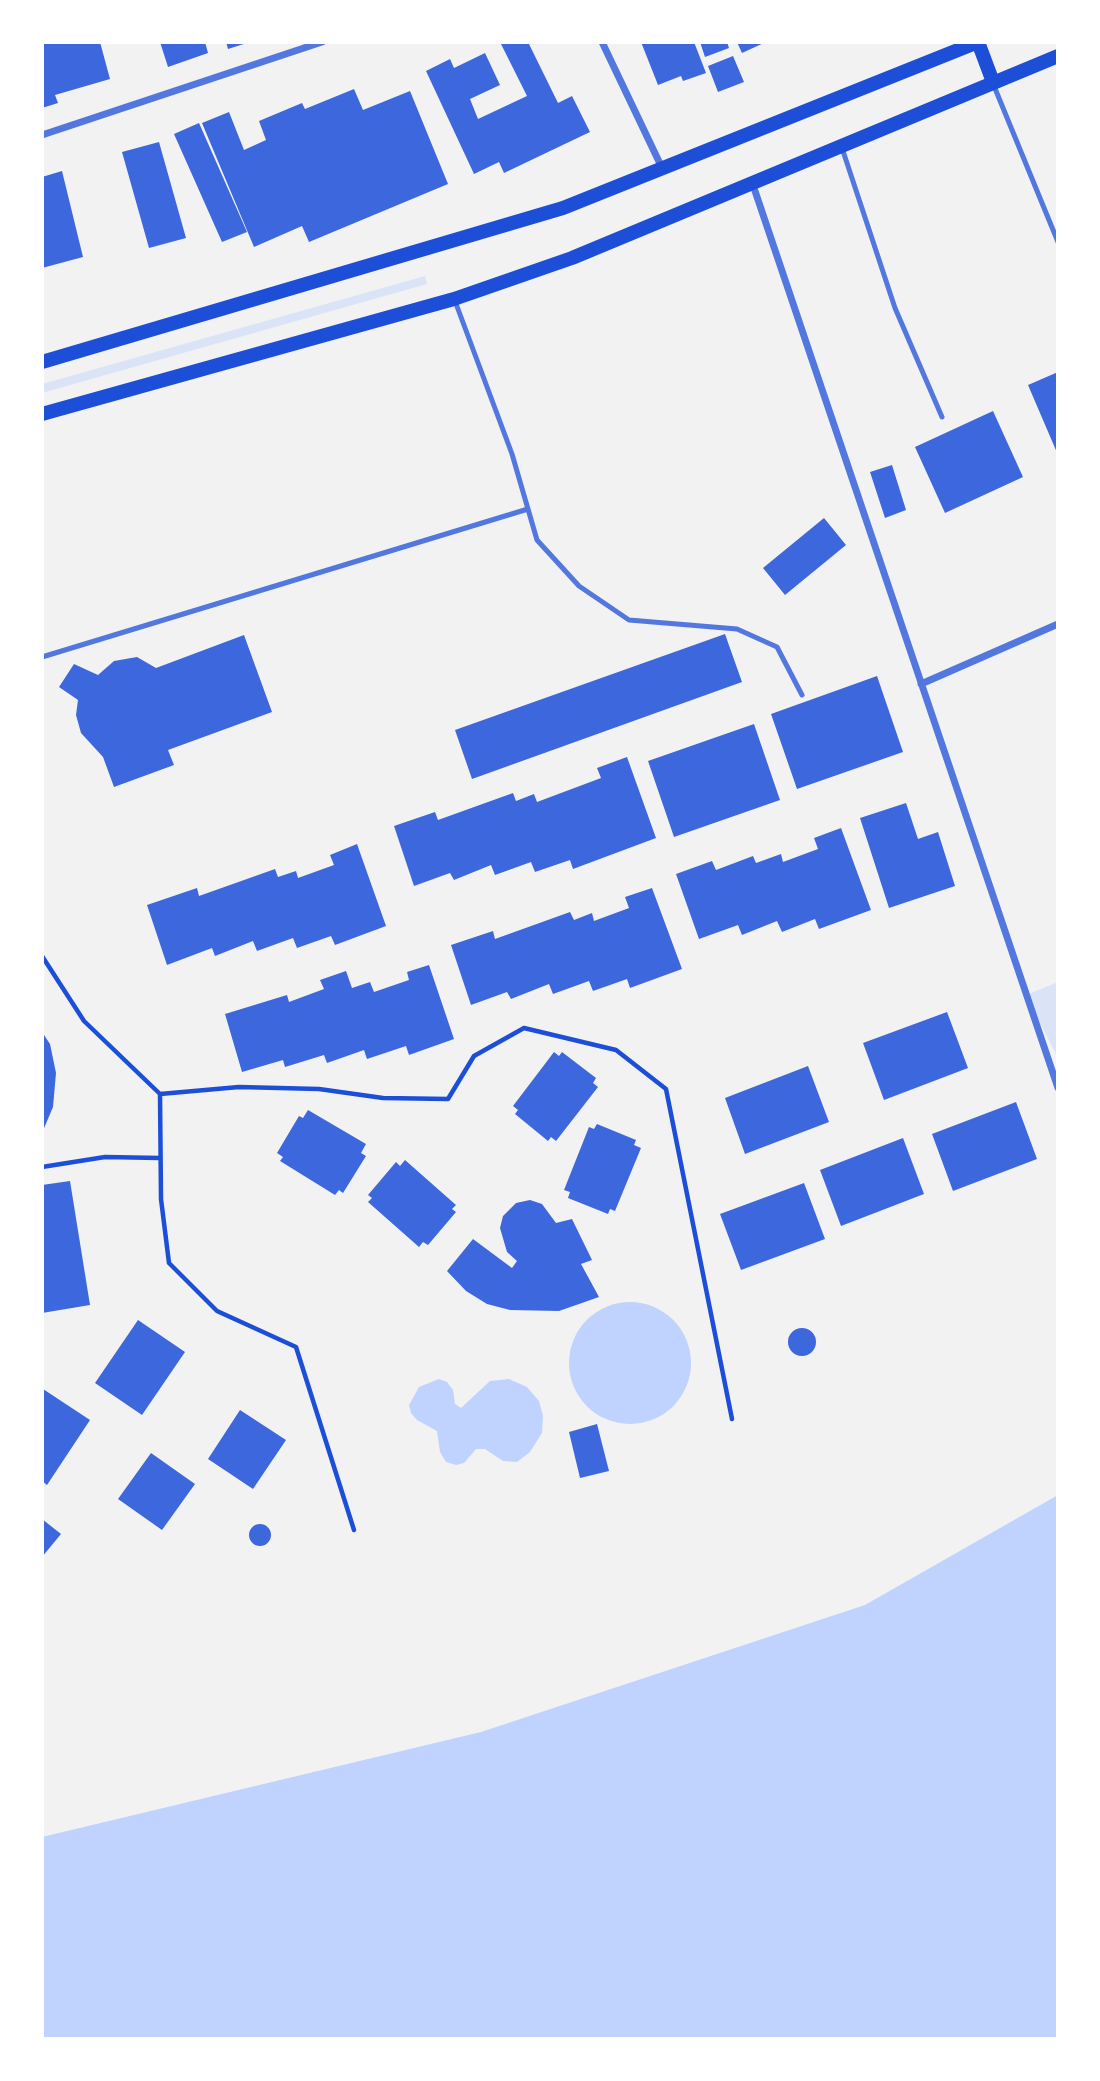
<!DOCTYPE html>
<style>
body{margin:0}
#map{position:relative;width:1100px;height:2081px;overflow:hidden;background:#f2f2f2;font-family:Arial,sans-serif}
canvas{display:block}
.frame{position:absolute;inset:0;border:44px solid #fff;pointer-events:none}
</style>
<div id="map">
<canvas width="1100" height="2081"></canvas>
<div class="frame"></div>
</div>
<script>
const g = document.querySelector('canvas').getContext('2d');
g.lineJoin = 'round';
function fill(path, color) {
  g.fillStyle = color;
  g.fill(path, 'evenodd');
}
function toPath(rows) {
  const path = new Path2D();
  for (const r of rows) {
    if (r.length === 3) {
      path.moveTo(r[0] + r[2], r[1]);
      path.arc(r[0], r[1], r[2], 0, 2 * Math.PI);
      continue;
    }
    path.moveTo(r[0], r[1]);
    for (let i = 2; i < r.length; i += 2) path.lineTo(r[i], r[i + 1]);
  }
  return path;
}
function trace(path, color, width, dash) {
  g.strokeStyle = color;
  g.lineWidth = width;
  g.lineCap = dash ? 'butt' : 'round';
  g.setLineDash(dash || []);
  g.stroke(path);
}
const green = toPath([
 [425,276,427,284,42,393,42,384],
 [1058,982,1058,1058,1026,995]
]);
const water = toPath([
 [630,1363,61],
 [439,1379,447,1382,453,1390,455,1404,461,1408,490,1381,509,1379,527,1387,539,1401,543,1416,542,1433,530,1452,517,1462,503,1461,485,1449,476,1449,464,1463,456,1465,446,1462,440,1452,437,1431,417,1420,411,1413,409,1405,419,1387],
 [1058,1495,1058,2039,42,2039,42,1837,481,1732,865,1605]
]);
const building = toPath([
 [42,42,100,42,110,79,55,95,58,103,42,108],
 [160,42,205,42,208,53,168,67],
 [226,42,247,42,247,43,228,49],
 [500,42,528,42,558,103,572,96,590,132,504,173,499,162,474,174,426,71,450,59,454,68,485,53,500,85,470,99,478,119,527,96],
 [641,42,694,42,706,73,683,81,681,76,658,85],
 [700,42,727,42,729,48,705,57],
 [737,42,766,42,742,53],
 [733,56,744,82,718,92,708,66],
 [354,89,363,110,410,91,448,184,309,242,302,226,254,247,202,123,229,112,244,150,266,140,259,121,302,103,305,109],
 [199,123,247,232,222,242,174,134],
 [159,142,186,238,149,248,122,152],
 [62,171,83,257,42,268,42,177],
 [1058,372,1058,455,1028,385],
 [993,411,1023,477,945,513,915,447],
 [892,465,906,510,885,518,870,472],
 [824,518,846,545,785,595,763,568],
 [725,634,742,682,472,779,455,730],
 [244,635,272,712,168,750,174,765,114,787,103,757,81,733,76,715,78,700,59,687,74,664,98,675,114,661,137,657,156,668],
 [877,676,903,752,797,789,771,714],
 [754,724,780,800,674,837,648,761],
 [627,757,656,838,573,869,570,860,535,872,531,862,495,875,491,865,454,880,450,873,414,886,394,826,435,812,438,820,513,793,516,801,534,794,537,802,601,778,597,768],
 [906,803,918,839,938,832,955,886,889,908,860,818],
 [841,828,871,910,819,929,815,919,782,932,777,921,742,935,738,925,699,939,676,874,712,861,716,870,753,856,756,863,781,854,783,862,818,849,814,838],
 [357,844,386,926,335,945,331,936,297,948,293,938,257,951,253,941,215,956,212,948,167,965,147,905,197,888,199,896,275,869,278,877,296,871,298,878,334,865,330,855],
 [652,888,682,969,630,988,627,979,593,991,589,981,553,994,549,984,511,999,507,992,471,1005,451,945,493,931,495,939,570,912,574,920,592,913,594,921,629,908,625,897],
 [429,965,454,1039,409,1055,406,1046,367,1059,364,1050,327,1063,324,1055,285,1067,283,1060,242,1072,225,1014,287,995,289,1002,324,989,320,980,346,971,352,988,370,982,374,992,409,980,407,972],
 [947,1012,968,1068,884,1100,863,1043],
 [42,1032,50,1044,56,1073,53,1107,42,1133],
 [554,1052,559,1056,562,1052,596,1078,593,1083,598,1087,556,1141,551,1137,548,1141,515,1114,518,1110,513,1106],
 [808,1066,829,1122,745,1154,725,1098],
 [1016,1102,1037,1159,953,1191,932,1134],
 [308,1110,366,1144,361,1153,366,1156,343,1193,339,1190,335,1195,280,1161,283,1157,277,1153,299,1116,303,1118],
 [597,1124,636,1140,634,1145,641,1148,615,1211,610,1209,608,1214,568,1198,570,1192,564,1190,589,1127,594,1129],
 [903,1138,924,1194,841,1226,820,1170],
 [405,1160,456,1205,452,1209,456,1212,428,1245,423,1242,419,1247,368,1202,372,1198,368,1195,396,1162,400,1166],
 [70,1181,90,1305,42,1313,42,1185],
 [804,1183,825,1239,741,1270,720,1214],
 [530,1200,542,1204,556,1223,572,1219,592,1260,581,1264,599,1297,559,1311,510,1310,487,1304,466,1291,447,1271,473,1239,512,1268,517,1261,507,1252,500,1228,503,1216,516,1203],
 [138,1320,185,1352,142,1415,95,1383],
 [802,1342,14],
 [43,1389,90,1420,47,1485,42,1481],
 [240,1410,286,1440,253,1489,208,1459],
 [597,1424,609,1471,580,1478,569,1432],
 [151,1453,195,1484,162,1530,118,1499],
 [42,1519,61,1534,42,1557],
 [260,1535,11]
]);
const path = toPath([
 [42,956,84,1021,160,1094,239,1087,319,1089,383,1098,448,1099,474,1056,524,1028,616,1050,666,1089,732,1419],
 [160,1094,161,1199,169,1263,217,1311,296,1347,354,1530],
 [42,1167,105,1157,160,1158]
]);
const service = toPath([
 [994,86,1058,242],
 [842,148,895,308,942,417],
 [455,301,512,454,537,540,579,586,629,620,737,629,777,647,802,695],
 [42,657,528,509]
]);
const minor = toPath([
 [602,42,663,170],
 [42,135,322,42],
 [753,185,1058,1088],
 [921,684,1058,624]
]);
const secondary = toPath([
 [978,42,993,82],
 [42,362,563,208,978,42],
 [42,414,454,299,572,258,1058,56]
]);
fill(green, '#dbe4f7');
fill(water, '#bfd3fe');
fill(building, '#3d67dc');
trace(path, '#1d4ed8', 4.5);
trace(service, '#5277de', 5);
trace(minor, '#5277de', 7);
trace(secondary, '#1d4ed8', 14);
</script>
